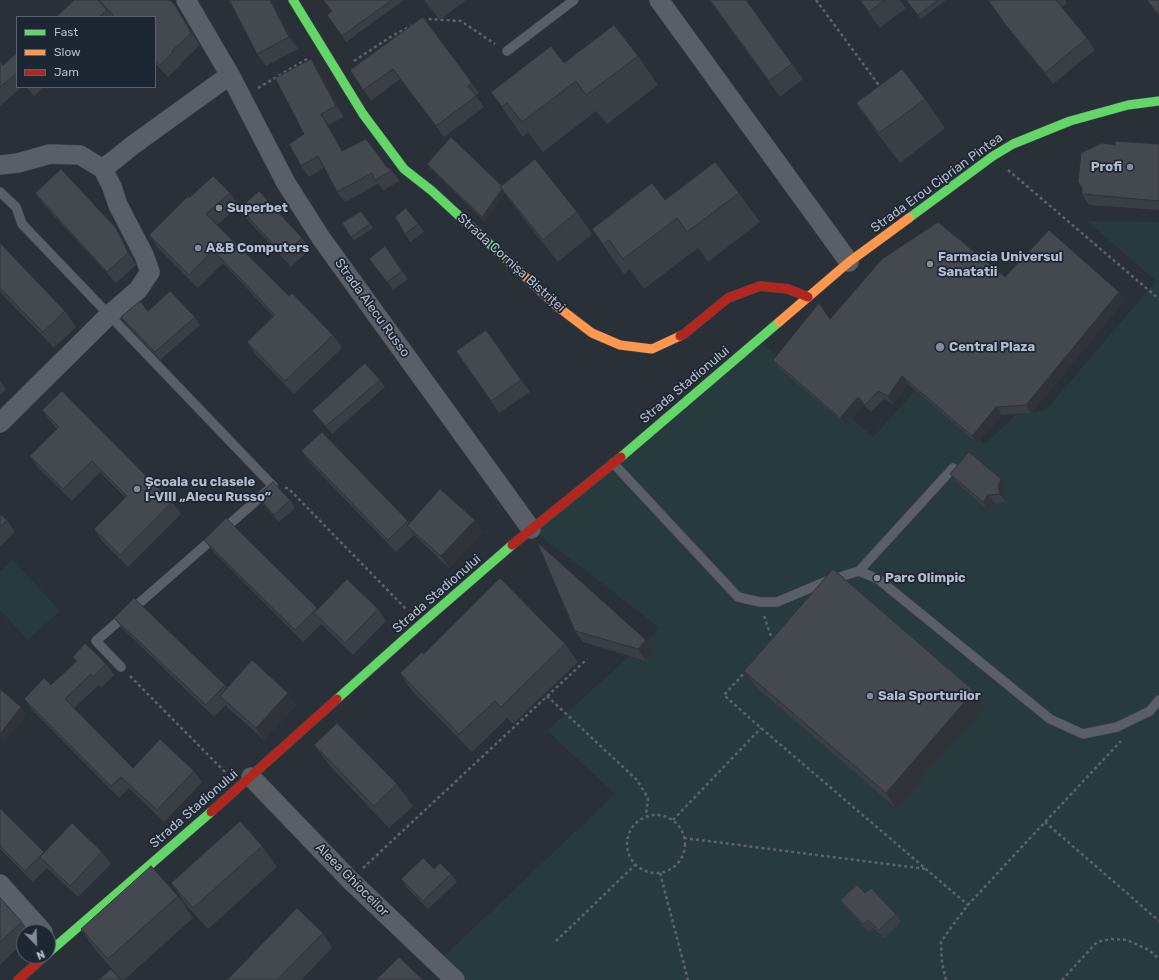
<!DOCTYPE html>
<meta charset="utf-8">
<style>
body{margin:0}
#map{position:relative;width:1159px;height:980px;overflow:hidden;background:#2a3038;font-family:Rubik,sans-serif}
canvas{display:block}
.legend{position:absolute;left:16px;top:16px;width:140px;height:72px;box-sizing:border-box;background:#1d2633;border:1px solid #59626f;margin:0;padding:5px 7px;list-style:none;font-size:12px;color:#b4bcc9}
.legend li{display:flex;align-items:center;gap:8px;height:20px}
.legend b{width:20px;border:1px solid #59626f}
.north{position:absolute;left:16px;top:924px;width:40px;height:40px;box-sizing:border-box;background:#1d2633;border:1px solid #59626f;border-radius:50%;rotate:157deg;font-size:11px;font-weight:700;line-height:16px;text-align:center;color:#b4bcc9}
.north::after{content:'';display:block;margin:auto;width:14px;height:18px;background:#848b96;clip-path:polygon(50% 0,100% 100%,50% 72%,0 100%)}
</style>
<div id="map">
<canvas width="1159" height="980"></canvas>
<ul class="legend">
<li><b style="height:5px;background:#63d668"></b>Fast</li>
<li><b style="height:5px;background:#ff974d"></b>Slow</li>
<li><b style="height:5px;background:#b3261e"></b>Jam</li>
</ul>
<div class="north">N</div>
</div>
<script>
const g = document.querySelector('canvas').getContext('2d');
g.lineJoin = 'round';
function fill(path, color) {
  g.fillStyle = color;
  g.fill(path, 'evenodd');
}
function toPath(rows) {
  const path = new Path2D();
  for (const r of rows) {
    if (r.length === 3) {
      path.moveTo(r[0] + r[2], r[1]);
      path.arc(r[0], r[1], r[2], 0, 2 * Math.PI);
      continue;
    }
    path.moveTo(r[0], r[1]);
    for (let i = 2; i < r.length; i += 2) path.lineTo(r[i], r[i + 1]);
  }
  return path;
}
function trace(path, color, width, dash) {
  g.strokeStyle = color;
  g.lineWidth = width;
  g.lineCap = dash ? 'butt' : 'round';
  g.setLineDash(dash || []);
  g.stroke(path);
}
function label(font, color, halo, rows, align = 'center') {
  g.font = font + ' Rubik,sans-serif';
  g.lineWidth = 3.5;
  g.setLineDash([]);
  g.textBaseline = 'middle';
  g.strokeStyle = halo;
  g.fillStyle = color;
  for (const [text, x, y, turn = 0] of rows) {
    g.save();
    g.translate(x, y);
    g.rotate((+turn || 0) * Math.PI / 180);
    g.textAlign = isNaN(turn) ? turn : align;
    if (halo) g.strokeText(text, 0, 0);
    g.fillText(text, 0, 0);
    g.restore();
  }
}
const green = toPath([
 [1087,221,1159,222,1159,980,466,980,443,957,615,794,547,731,660,628,531,529,758,340,873,437,919,386,985,444,1016,415,1046,410,1156,281],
 [13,560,60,611,28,640,0,610,0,571]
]);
const path = toPath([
 [816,0,881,88],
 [423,21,428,19,461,21,495,44],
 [354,61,392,36,413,25],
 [258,88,307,59],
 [1008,170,1159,299],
 [285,488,288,488,407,610],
 [764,616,773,642],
 [747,670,724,695,761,728,968,905],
 [130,676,226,773],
 [547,696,637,780,648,798,646,816],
 [656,844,29],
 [673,820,761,728],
 [1045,822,1159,921],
 [684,838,926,869],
 [363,868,587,659],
 [660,873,688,980],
 [556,941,635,865],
 [946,980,942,963,941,942,952,926,968,905,1045,822,1121,741],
 [1062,980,1097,942,1111,939,1127,940,1149,950,1159,959]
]);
const lane = toPath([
 [507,51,574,0],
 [0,192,16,207,22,224,273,486,96,641,121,667],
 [613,463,738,597,760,602,777,602,827,581,859,571,878,579,1050,719,1083,734,1117,727,1150,711,1159,700],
 [859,571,953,468]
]);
const street = toPath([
 [186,0,230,75,286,183,321,238,531,529],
 [659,0,849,262],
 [0,165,18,163,50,154,80,155,103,169,133,145,230,75],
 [0,423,109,315,138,290,150,272,144,255,118,205,112,187,103,169],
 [251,777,350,880,455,980],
 [0,884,43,932]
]);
const fast = toPath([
 [293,0,363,114,404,169,432,191,506,259],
 [909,218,993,156,1013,144,1070,121,1128,105,1159,101],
 [621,457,779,322],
 [337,699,421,624,512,545],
 [48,953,211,812]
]);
const slow = toPath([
 [506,259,558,307,592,333,620,345,652,349,680,336],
 [779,322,849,262,909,218]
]);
const jam = toPath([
 [680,336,684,334,728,298,760,286,788,289,808,297],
 [512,545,621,457],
 [211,812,337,699],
 [18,980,45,956]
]);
const wall = toPath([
 [99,0,183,17,200,45,181,63,182,64,168,77,155,63,155,17,112,17,111,15,112,17,56,17,102,5],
 [229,0,272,0,298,49,266,66,257,54],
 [323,0,404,0,346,42,327,15,331,11],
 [424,0,466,0,440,20],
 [709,0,746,0,803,79,780,97],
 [859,0,900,0,906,8,880,28],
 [906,0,946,0,921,19],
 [988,0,1065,0,1067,3,1062,7,1087,38,1095,50,1053,84,1013,35],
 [423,17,479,93,476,96,484,107,444,137,400,79,371,101,350,70],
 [17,53,17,87,22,87,0,106,0,61,3,65],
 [638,56,658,85,607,124,596,111,543,152,528,132,523,137,491,92,564,63],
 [311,59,319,70,344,117,328,125,343,151,386,166,392,171,400,181,383,190,378,184,345,202,337,192,324,168,309,177,301,166],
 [26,87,44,87,34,96],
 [925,99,945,128,900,163,877,133,856,103],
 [1159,144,1159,210,1089,205,1082,194,1115,145],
 [427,164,502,186,577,212,592,234,558,262,516,209,505,193,484,221,430,168],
 [35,193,124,240,134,259,136,265,116,283,44,205],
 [230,193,239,206,217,225,289,296,333,335,342,348,294,394,256,355,247,342,273,316,223,263,198,288,158,248,149,235,189,198],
 [739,193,760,222,708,262,698,248,644,289,630,269,624,274,613,259,592,229,665,200],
 [240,208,302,238,310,249,291,267,248,220],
 [361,211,373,228,354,241,342,223],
 [418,224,424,232,410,242,405,234],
 [0,243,65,311,76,327,54,348,0,292],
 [385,246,408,279,393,290,369,259],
 [1005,277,1119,292,1125,300,1031,413,1002,415,977,443,908,384,893,404,884,399,871,412,864,405,846,425,779,368,773,360,830,319],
 [148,311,195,317,200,325,160,360,127,325,121,317],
 [486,330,530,392,499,413,456,351],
 [380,380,385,387,332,434,318,418,312,411],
 [0,381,6,389,0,395],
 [42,410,172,502,181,514,128,567,102,541,94,529,126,498,100,472,72,501,38,468,30,456,57,429,51,422],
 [301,451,408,521,410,523,483,532,449,568,414,535,396,552,310,463],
 [950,474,1007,486,1003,492,1006,502,994,503,988,510,956,482],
 [257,496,290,500,295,508,279,522,263,504],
 [0,514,7,520,15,532,0,547],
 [226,518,318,609,378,609,386,621,353,655,321,624,303,642,213,551,204,540],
 [114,618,225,685,227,688,288,693,296,705,264,740,228,708,226,705,214,717,123,629],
 [575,631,646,640,654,652,646,661,583,642],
 [565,644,578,662,513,724,507,718,472,752,412,691,400,673,424,654],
 [73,657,106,664,114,675,101,688,99,685,74,708,133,768,194,771,202,782,164,822,129,788,119,798,32,710,24,699,51,685,76,661],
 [744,671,974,691,985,707,896,808,755,686],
 [314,745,397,784,413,806,389,828,330,766],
 [0,808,44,852,102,852,111,864,78,897,47,868,33,882,0,849],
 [262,846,277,867,208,929,186,905,171,883],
 [434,869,451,874,457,882,428,909,406,887,401,879],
 [865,893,896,914,901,922,885,938,873,928,868,932,846,908,840,900],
 [178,896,193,918,124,980,122,980,96,951,81,929],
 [0,898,22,922,29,932,24,932,24,942,0,965],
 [323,933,332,948,301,980,227,980]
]);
const shadedWall = toPath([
 [270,0,272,0,298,49,289,37],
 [175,5,183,17,200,45,191,33],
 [311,59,319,70,344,117,336,106],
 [321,114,328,125,350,162,342,151],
 [502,189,505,193,484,221,482,217],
 [116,228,124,240,134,259,136,265,128,253],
 [1119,292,1125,300,1031,413,1026,405],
 [902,376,908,384,893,404,888,396],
 [858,397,864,405,846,425,840,418],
 [996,407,1002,415,977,443,972,436],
 [1001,479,1007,486,1003,492,1006,502,1000,494,998,485],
 [988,495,994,503,988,510,983,502],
 [475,520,483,532,449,568,441,556],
 [646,640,654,652,646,661,638,649],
 [974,691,985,707,896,808,886,793],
 [288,693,296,705,264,740,256,728],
 [21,707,27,715,3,745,0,741,0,734]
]);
const building = toPath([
 [74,0,98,0,107,10,99,17,56,17,74,0],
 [99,0,170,0,175,5,191,33,172,51,173,52,160,65,155,60,155,17,115,17,99,0],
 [229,0,270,0,289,37,257,54,229,0],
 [323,0,392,0,342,36,327,15,332,11,323,0],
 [710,0,746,0,792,64,769,81,710,0],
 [860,0,885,0,869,12,860,0],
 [906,0,938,0,918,15,906,0],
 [988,0,1056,0,1087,38,1045,73,1005,24,988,0],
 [1147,0,1159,0,1159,16,1147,0],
 [423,17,472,83,468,86,476,96,436,126,393,69,363,90,350,70,423,17],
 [614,25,638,56,586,95,576,81,522,122,507,103,502,107,491,92,551,46,564,63,614,25],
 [17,53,17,75,16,74,0,87,0,61,3,65,17,53],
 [311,59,336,106,321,114,342,151,366,139,386,166,392,171,375,180,372,173,337,192,318,156,301,166,289,144,304,134,275,78,311,59],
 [902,69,925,99,879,133,856,103,902,69],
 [451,137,502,186,500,187,502,189,482,217,427,164,451,137],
 [1115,141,1159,144,1159,201,1082,194,1082,188,1078,182,1081,153,1102,143,1115,145,1115,141],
 [535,159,577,212,543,240,500,187,535,159],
 [715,162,739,193,687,232,677,218,623,259,609,240,603,244,592,229,652,183,665,200,715,162],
 [61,169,116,228,126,248,128,253,107,272,35,193,61,169],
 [213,176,230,193,206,214,289,296,292,293,333,335,285,381,247,342,275,315,213,250,189,275,149,235,188,196,189,198,213,176],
 [259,191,302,238,283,255,240,208,259,191],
 [406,208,418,224,405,234,395,217,406,208],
 [361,211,370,224,351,237,342,223,361,211],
 [938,222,1005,277,1049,230,1119,292,1026,405,996,407,972,436,902,376,888,396,878,391,865,405,858,397,840,418,773,360,819,303,830,319,882,259,938,222],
 [0,243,65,311,43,332,0,288,0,243],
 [385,246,402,271,387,282,369,259,385,246],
 [170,291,195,317,155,352,121,317,140,301,148,311,170,291],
 [486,330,521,380,491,401,456,351,486,330],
 [365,363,380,380,326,426,312,411,365,363],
 [62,391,172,502,120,555,94,529,127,496,92,461,63,489,30,456,59,427,42,410,62,391],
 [322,432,408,521,388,540,301,451,322,432],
 [969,452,1001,479,998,485,1000,494,988,495,983,502,950,474,969,452],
 [273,482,290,500,274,515,257,496,273,482],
 [440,489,475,520,441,556,407,526,440,489],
 [0,514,7,520,0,527,0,514],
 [226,518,317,608,295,630,204,540,226,518],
 [537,542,646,640,638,649,575,631,537,542],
 [833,569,974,691,886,793,744,671,833,569],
 [500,578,565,644,501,707,495,701,459,734,400,673,422,652,424,654,500,578],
 [347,579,378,609,345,643,314,613,347,579],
 [134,598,225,685,206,705,114,618,134,598],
 [85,643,106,664,93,677,91,674,65,699,133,768,160,739,194,771,157,810,121,777,111,786,24,699,44,678,51,685,77,661,73,657,85,643],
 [252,660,288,693,256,728,220,696,252,660],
 [0,689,21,707,0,734,0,689],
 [337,723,397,784,374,806,314,745,337,723],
 [0,808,44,852,25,871,0,846,0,808],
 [240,821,262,846,193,908,171,883,240,821],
 [72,823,102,852,70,886,40,857,72,823],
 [423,858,434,869,440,863,451,874,423,901,401,879,423,858],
 [151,866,178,896,108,959,81,929,151,866],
 [857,885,865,893,871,888,896,914,879,930,868,920,863,924,840,900,857,885],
 [0,898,22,922,0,942,0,898],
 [297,908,323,933,277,980,227,980,297,908],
 [399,957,423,980,376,980,399,957],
 [111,969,121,980,98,980,111,969]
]);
const markers = [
 [1130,167,4,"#848b96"],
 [219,208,4,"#848b96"],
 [198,248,4,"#848b96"],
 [930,264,4,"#848b96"],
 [940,347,5,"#848b96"],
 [137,489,4,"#848b96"],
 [877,578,4,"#848b96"],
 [870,696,4,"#848b96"]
];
const poiNames = [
 ["Profi",1122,167,"right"],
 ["Superbet",227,208],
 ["A&B Computers",206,248],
 ["Farmacia Universul",938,257],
 ["Sanatatii",938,272],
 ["Central Plaza",949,347],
 ["Școala cu clasele",145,482],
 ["I-VIII „Alecu Russo”",145,497],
 ["Parc Olimpic",885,578],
 ["Sala Sporturilor",878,696]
];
const streetNames = [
 ["Strada Erou Ciprian Pintea",937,183,-36],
 ["Strada Cornișa Bistriței",511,263,42],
 ["Strada Alecu Russo",372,308,54],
 ["Strada Stadionului",685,385,-40],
 ["Strada Stadionului",437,594,-41],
 ["Strada Stadionului",194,809,-41],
 ["Aleea Ghioceilor",352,880,45]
];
fill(green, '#273a3e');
trace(lane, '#484c53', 10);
trace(street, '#484c53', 20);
trace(fast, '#484c53', 10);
trace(slow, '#484c53', 10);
trace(jam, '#484c53', 10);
trace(path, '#5d636a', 2.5, [3, 3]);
trace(lane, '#5a5e66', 9);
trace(street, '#5a5e66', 19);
trace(fast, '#63d668', 9);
trace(slow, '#ff974d', 9);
trace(jam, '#b3261e', 9);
fill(wall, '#3a3f45');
fill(shadedWall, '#303338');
fill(building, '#444950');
trace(building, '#303338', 1);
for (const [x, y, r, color] of markers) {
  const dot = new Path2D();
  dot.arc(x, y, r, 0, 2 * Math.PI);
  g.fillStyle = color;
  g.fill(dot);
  trace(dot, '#1d2633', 1.5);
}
label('bold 13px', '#b4bcc9', '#1d2633', poiNames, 'left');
label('13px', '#b4bcc9', '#1d2633', streetNames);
</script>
